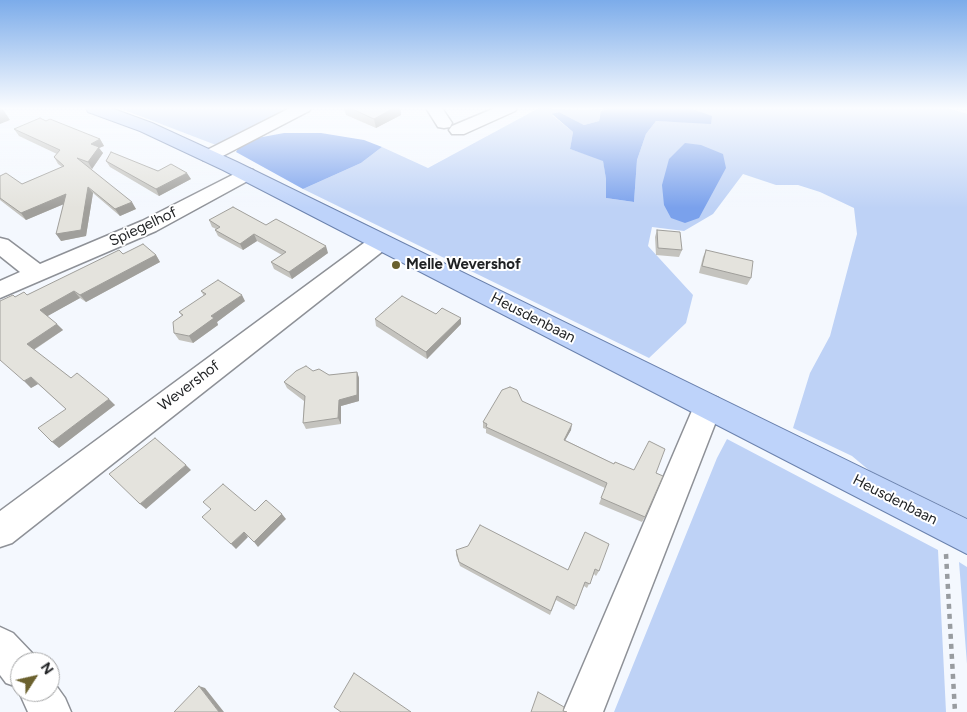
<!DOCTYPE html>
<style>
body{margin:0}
#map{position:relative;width:967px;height:712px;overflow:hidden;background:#f4f8fe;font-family:Figtree,sans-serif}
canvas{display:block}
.north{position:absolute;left:10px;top:652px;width:50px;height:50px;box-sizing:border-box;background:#fff;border:1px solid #a5a6a7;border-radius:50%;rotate:55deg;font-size:14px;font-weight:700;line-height:20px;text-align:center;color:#1f2123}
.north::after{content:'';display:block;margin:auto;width:18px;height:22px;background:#6b612e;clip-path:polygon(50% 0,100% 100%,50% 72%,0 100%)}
</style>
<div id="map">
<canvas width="967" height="712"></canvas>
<div class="north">N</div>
</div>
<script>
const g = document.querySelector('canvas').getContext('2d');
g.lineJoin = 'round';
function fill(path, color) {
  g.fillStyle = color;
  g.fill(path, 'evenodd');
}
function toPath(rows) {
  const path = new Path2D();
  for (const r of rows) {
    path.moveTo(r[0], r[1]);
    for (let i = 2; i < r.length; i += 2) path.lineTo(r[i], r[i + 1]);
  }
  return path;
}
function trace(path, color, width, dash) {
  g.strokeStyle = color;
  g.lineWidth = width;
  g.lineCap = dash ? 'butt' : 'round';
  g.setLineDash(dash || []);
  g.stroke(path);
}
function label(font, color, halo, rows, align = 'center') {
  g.font = font + ' Figtree,sans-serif';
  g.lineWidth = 4;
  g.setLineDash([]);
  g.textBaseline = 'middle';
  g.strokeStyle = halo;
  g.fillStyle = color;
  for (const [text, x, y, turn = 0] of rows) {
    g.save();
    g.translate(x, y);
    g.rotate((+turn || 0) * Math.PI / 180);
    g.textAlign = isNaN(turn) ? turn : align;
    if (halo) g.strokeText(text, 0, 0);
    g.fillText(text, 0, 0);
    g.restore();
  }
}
const green = toPath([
 [119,108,288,108,216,145],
 [539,108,584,110,611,108,601,111,599,121,584,125,559,112,552,115,573,132,570,149,603,160,606,179,606,198,634,202,637,160,646,134,656,121,711,123,697,110,690,108,947,108,967,114,967,518,870,471,852,456,793,428,810,373,830,336,857,234,854,208,820,192,798,185,776,185,743,174,713,214,684,231,652,227,648,246,693,295,686,323,649,358,303,189,361,163,382,147,428,168],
 [727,439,938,550,946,712,614,712,717,458],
 [959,562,967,567,967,664]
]);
const water = toPath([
 [611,108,690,108,712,116,711,124,656,121,646,134,637,160,634,202,606,198,606,179,603,161,570,149,573,132,552,114,559,112,584,125,599,121,601,111],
 [284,133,321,133,364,140,382,147,361,163,303,189,236,152,240,145,257,138],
 [685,143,701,145,723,154,726,168,699,218,685,223,671,218,664,205,662,185,669,159]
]);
const path = toPath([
 [946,554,955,712]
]);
const minor = toPath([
 [290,108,311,108,309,111,215,160,209,161,203,160,200,156,203,152,290,108],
 [426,108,442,108,452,123,450,127,444,128,438,127,426,108],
 [495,108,517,108,515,111,464,134,452,134,449,130,452,126,495,108],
 [246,168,253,170,255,174,253,178,156,231,0,298,0,281,20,272,0,256,0,238,8,240,40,264,142,221,246,168],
 [380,235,388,237,391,242,388,247,12,543,0,547,0,511,372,237,380,235],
 [708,394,718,398,722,406,603,712,563,712,694,406,698,398,708,394],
 [0,627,13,633,34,655,37,662,20,662,20,688,6,683,0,675,0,627],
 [50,677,65,698,71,712,28,712,19,692,20,690,20,692,50,692,50,677]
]);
const major = toPath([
 [86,108,111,108,152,123,237,162,967,519,967,554,223,170,140,131,88,112,86,108]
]);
const wall = toPath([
 [344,108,400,108,401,115,376,128,346,115],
 [46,121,100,139,104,146,99,148,103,153,92,169,90,168,136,209,120,216,93,193,86,236,61,241,64,204,26,220,0,200,0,176,22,184,62,167,58,164,54,157,57,154,19,136,14,129],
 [106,161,158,171,191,179,159,196,110,167],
 [209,220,266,225,328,253,292,279,274,269,271,262,282,255,257,241,243,250,218,236,215,230,216,229,212,227],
 [657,230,682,250,679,257,656,255,655,237],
 [706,250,751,278,747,285,699,273,703,257],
 [123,254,156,255,160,262,86,302,80,298,47,316,63,330,34,350,71,378,115,405,59,448,66,409,38,384,31,388,15,297,27,295],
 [201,291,245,301,217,322,218,325,193,343,179,340,174,333,182,316,179,312,204,296],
 [436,314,461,324,427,359,376,326,375,319],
 [313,371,329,375,357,372,359,378,359,401,341,406,341,424,306,429,303,423,304,401,287,388,284,382],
 [522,401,571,430,565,440,614,464,634,470,656,473,645,517,642,522,599,504,605,488,486,433,486,429,483,428,483,422],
 [585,532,599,571,596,576,594,574,587,588,584,586,574,610,556,600,550,615,460,566,456,555,456,550,568,570]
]);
const shadedWall = toPath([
 [0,108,2,108,10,120,0,124],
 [394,108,400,108,401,115,376,128,374,119],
 [100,139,104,146,99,148,103,153,92,169,88,162,91,144],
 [187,173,191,179,159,196,156,189],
 [88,187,93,193,86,236,61,241,56,234],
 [66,194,71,201,26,220,21,213],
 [132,202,136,209,120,216,115,209],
 [254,234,257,241,243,250,240,244],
 [326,246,328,253,292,279,289,272],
 [156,255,160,262,86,302,80,295],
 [74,291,80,298,46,317,40,310],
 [242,295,245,301,217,322,218,325,193,343,189,336,211,316],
 [461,318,461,324,427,359,426,352],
 [57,324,63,330,33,350,27,344],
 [357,372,359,378,359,401,341,406,341,424,338,418,339,400],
 [31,377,38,384,31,388,24,381],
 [109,399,115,405,59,448,52,442],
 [572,424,571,430,562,446,564,440],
 [186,465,191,470,146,509,140,504],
 [282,514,286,519,258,547,254,542],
 [244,532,248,537,236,549,231,544],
 [199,686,205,688,224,712,219,712]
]);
const building = toPath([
 [350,108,394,108,374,119,350,108],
 [40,118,46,121,50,119,100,139,91,144,99,147,88,162,77,158,132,202,115,209,88,187,81,230,56,234,66,194,21,213,0,198,0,176,6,173,22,184,64,166,54,157,60,150,14,129,40,118],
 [111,152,158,171,171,164,187,173,156,189,106,161,111,152],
 [233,207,266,225,276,219,326,246,289,272,271,262,286,252,254,234,240,244,215,230,220,227,209,220,233,207],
 [657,230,680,232,682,250,658,248,657,230],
 [143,244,156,255,80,295,74,291,40,310,57,324,27,344,71,378,77,373,109,399,52,442,38,428,66,409,31,377,24,381,0,360,0,301,13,295,15,297,24,292,27,295,119,250,123,254,143,244],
 [706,250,753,261,751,278,702,266,706,250],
 [218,280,242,295,211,316,214,318,189,336,174,333,173,322,183,315,179,312,206,294,201,291,218,280],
 [402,296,436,314,442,308,461,318,426,352,375,319,402,296],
 [306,366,313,371,319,369,329,375,357,372,357,395,339,400,338,418,303,423,305,396,284,382,296,371,306,366],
 [510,387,517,390,522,401,572,424,564,440,614,464,615,462,634,470,649,441,665,449,656,473,663,476,645,517,601,498,607,483,486,427,487,424,483,422,502,390,510,387],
 [155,438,186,465,140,504,109,474,155,438],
 [223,484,255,511,266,500,282,514,254,542,244,532,231,544,202,517,211,509,203,502,223,484],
 [480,525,568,570,585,532,609,544,599,571,595,569,590,584,585,582,576,606,557,596,551,611,459,562,456,550,468,546,480,525],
 [354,673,411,712,341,712,334,707,354,673],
 [199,686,219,712,174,712,199,686],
 [538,692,564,707,563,711,567,712,531,712,538,692]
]);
const markers = [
 [396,265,5,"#6b612e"]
];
const streetNames = [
 ["Spiegelhof",143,227,-25],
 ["Heusdenbaan",533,318,27],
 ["Wevershof",189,386,-37],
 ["Heusdenbaan",895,500,27]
];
const poiNames = [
 ["Melle Wevershof",406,265]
];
fill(green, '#bed2f6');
fill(water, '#7aa1ec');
trace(minor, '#8e9197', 3);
trace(major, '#6a81ad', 2);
trace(path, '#989ca0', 4.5, [5, 5]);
fill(minor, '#fff');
fill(major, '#bed3fa');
fill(wall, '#c4c3be');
fill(shadedWall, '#a09f9b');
fill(building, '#e4e3dd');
trace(building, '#a09f9b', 1);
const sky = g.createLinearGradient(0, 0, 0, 208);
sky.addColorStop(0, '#7cacea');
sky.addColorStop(0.52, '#fafcff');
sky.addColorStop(1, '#fafcff00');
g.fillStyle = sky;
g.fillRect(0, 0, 967, 208);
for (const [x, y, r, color] of markers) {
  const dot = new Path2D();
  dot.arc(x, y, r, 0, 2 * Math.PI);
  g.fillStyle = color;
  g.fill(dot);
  trace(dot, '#fff', 2);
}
label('15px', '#1f2123', '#fff', streetNames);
label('bold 15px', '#1f2123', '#fff', poiNames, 'left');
</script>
